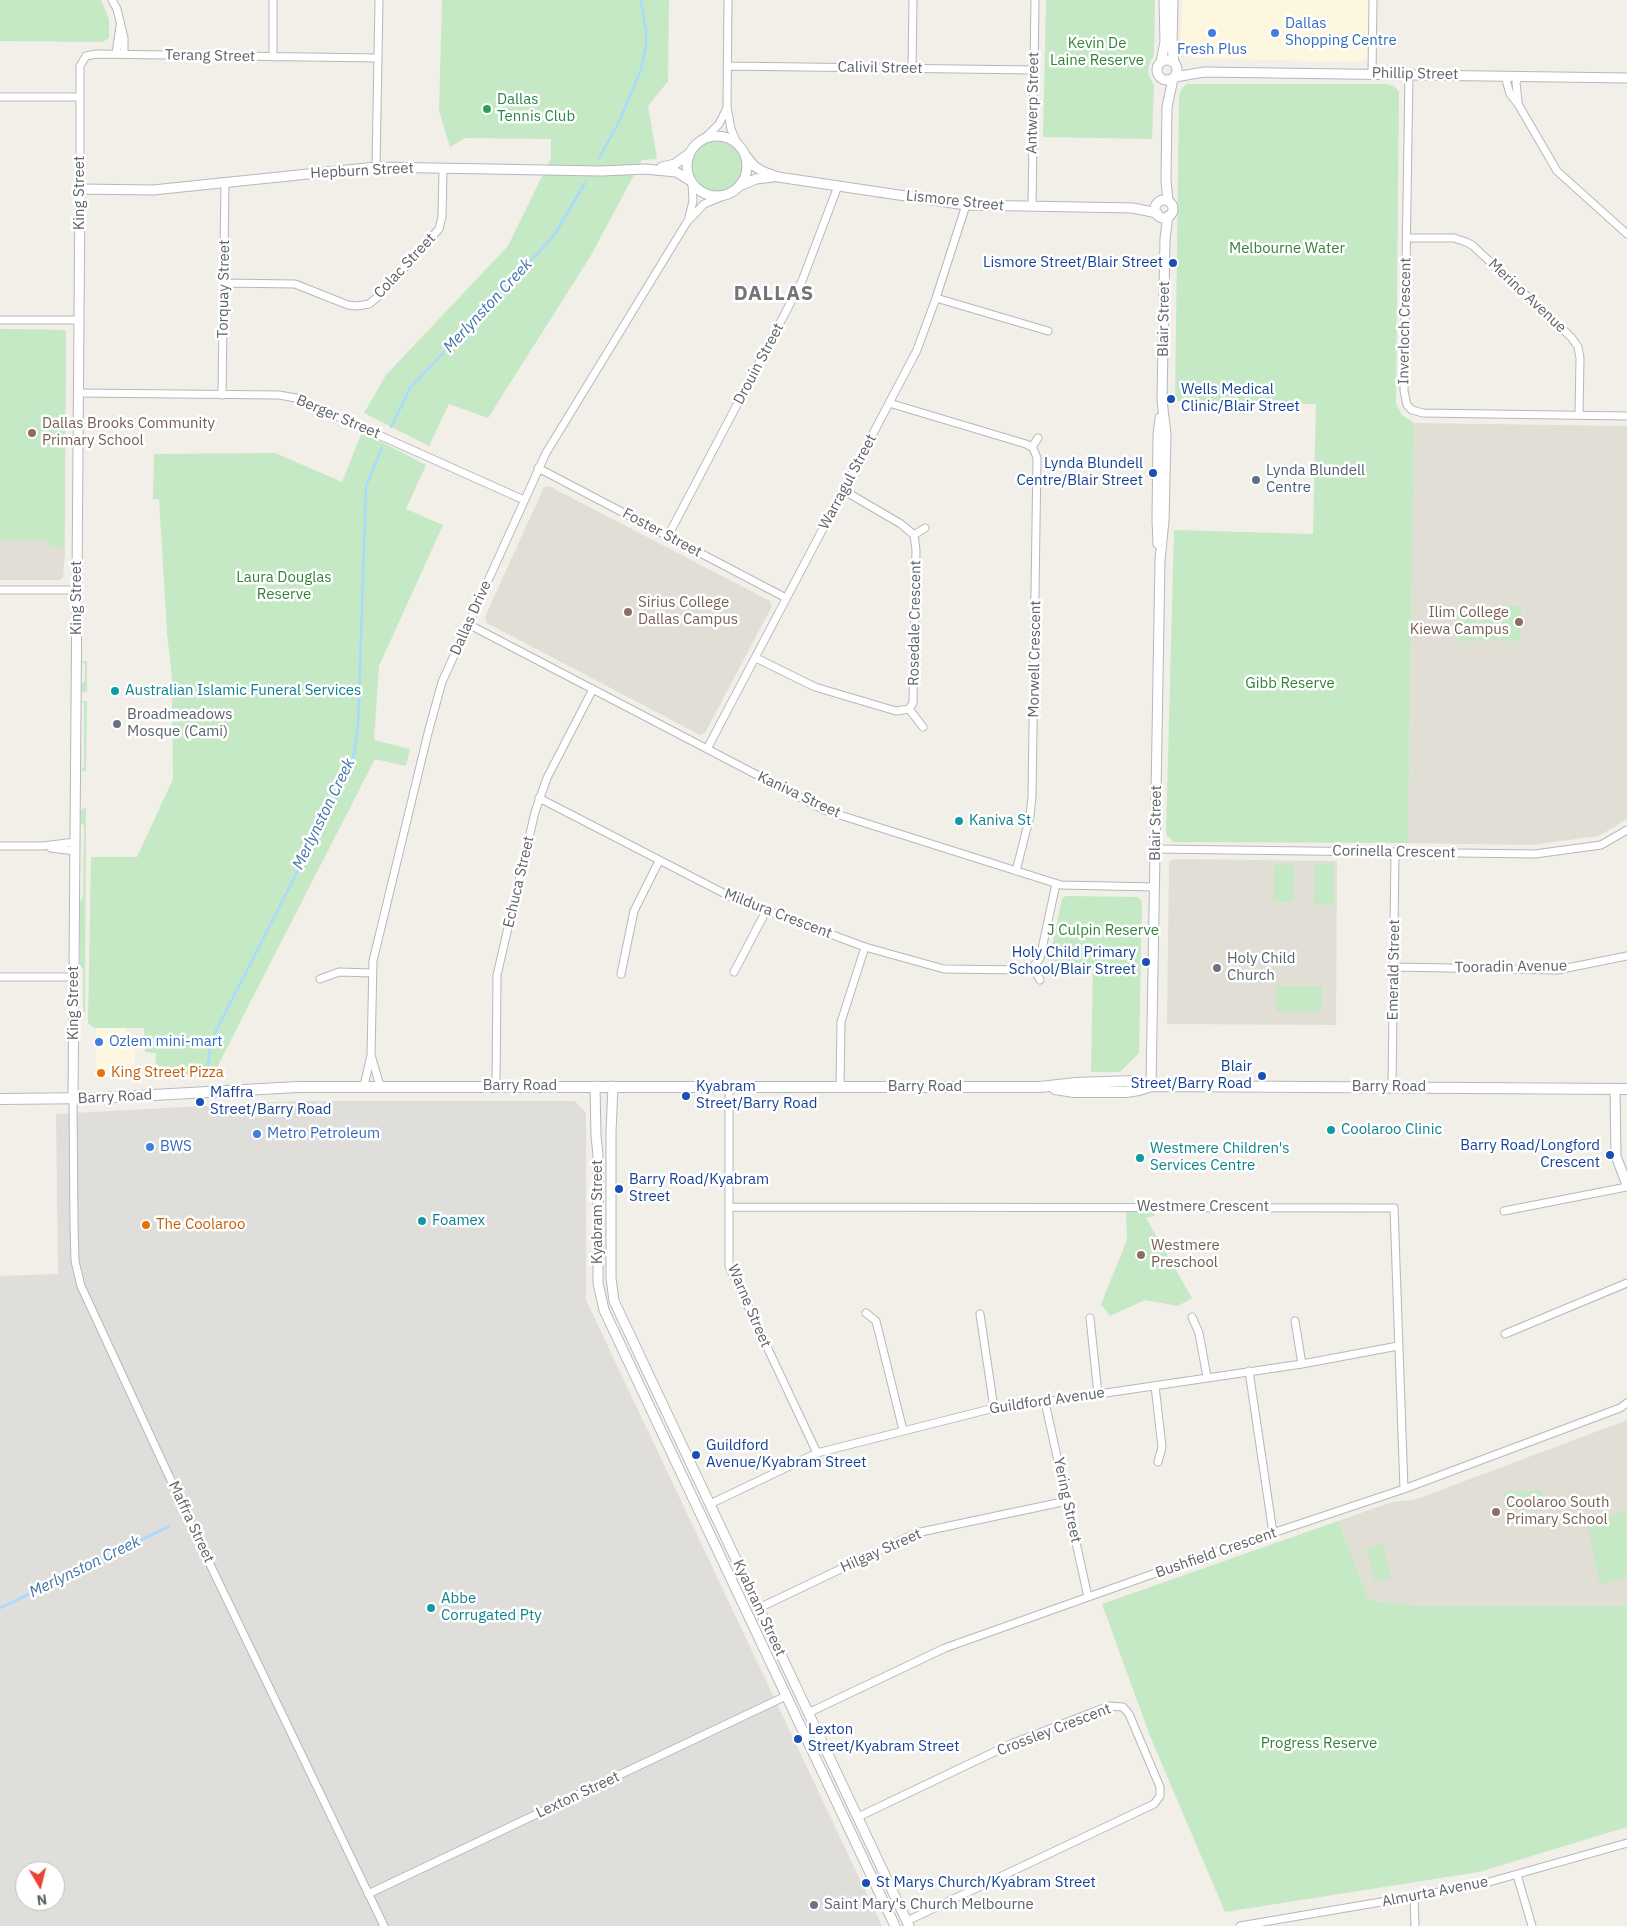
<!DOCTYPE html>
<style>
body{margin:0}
#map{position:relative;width:1627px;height:1926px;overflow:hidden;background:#f1efe8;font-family:"IBM Plex Sans",sans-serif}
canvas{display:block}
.north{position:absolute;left:15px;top:1861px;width:50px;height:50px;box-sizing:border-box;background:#fff;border:1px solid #bfc1c3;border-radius:50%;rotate:172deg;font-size:14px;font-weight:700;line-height:20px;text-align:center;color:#5f6368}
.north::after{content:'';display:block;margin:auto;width:18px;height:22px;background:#ea4335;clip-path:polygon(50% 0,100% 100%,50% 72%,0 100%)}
</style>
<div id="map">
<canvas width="1627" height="1926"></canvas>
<div class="north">N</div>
</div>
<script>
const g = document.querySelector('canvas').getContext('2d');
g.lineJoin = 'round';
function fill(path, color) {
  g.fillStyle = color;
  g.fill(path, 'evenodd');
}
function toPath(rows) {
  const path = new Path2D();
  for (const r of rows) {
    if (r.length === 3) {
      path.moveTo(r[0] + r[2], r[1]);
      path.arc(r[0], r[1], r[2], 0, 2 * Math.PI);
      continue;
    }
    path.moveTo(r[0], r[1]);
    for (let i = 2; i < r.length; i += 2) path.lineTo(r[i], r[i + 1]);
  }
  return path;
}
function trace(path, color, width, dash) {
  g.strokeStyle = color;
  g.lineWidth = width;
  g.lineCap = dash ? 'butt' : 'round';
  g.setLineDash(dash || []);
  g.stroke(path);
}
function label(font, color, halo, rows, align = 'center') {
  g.font = font + ' "IBM Plex Sans",sans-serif';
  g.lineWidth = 5;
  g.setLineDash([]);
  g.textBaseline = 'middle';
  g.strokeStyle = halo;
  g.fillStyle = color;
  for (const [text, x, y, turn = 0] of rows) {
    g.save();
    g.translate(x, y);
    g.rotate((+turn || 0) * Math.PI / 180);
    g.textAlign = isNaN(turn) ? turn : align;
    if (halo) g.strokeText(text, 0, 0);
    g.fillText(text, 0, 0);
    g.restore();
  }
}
const commercial = toPath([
 [1182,0,1369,0,1370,54,1360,62,1192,58,1181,46],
 [96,1028,126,1028,126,1047,135,1047,135,1077,96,1077]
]);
const industrial = toPath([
 [294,1101,575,1101,586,1113,586,1300,882,1926,0,1926,0,1276,58,1274,56,1114],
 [25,1871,55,1871,55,1901,25,1901]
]);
const education = toPath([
 [0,329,64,330,66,332,65,552,63,577,60,580,0,580],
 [1414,423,1627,426,1627,819,1599,836,1531,845,1408,843],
 [549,486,770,601,772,606,705,733,700,735,487,623,485,617,544,487],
 [1173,859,1337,861,1336,1025,1167,1024,1169,862],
 [1627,1420,1627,1606,1419,1606,1369,1600,1338,1521,1392,1502,1414,1500]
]);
const green = toPath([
 [0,0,101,0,109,19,109,38,103,42,0,41],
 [442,0,669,0,668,81,648,106,657,159,642,160,590,257,488,418,449,404,429,446,364,413,386,375,508,246,551,158,551,139,465,138,450,147,439,111],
 [1046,0,1155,0,1154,55,1150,62,1148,70,1149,76,1154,86,1152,139,1043,137],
 [1187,84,1388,84,1395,87,1399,92,1396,404,1402,415,1414,423,1408,843,1173,842,1166,834,1174,530,1313,534,1316,404,1175,401,1179,96,1182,88],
 [717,166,27],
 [0,329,64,330,66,332,64,547,51,547,50,540,0,540],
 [362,432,426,465,406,509,443,525,379,666,374,740,410,749,406,766,375,759,216,1069,210,1074,155,1078,156,1053,145,1052,144,1028,94,1028,88,1023,91,857,137,857,173,779,172,677,167,632,159,499,153,499,154,454,275,453,342,482],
 [1457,605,1476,605,1476,641,1457,641],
 [1480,606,1498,606,1498,641,1479,641],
 [1502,606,1521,606,1520,641,1502,641],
 [82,661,87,661,87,692,82,692,82,684,85,681,85,665],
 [82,701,87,701,86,772,81,770,84,767,84,704],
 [86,807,85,1012,83,1012,83,969,80,966,80,901,83,897,84,826,81,823,81,810],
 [1315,864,1334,864,1334,904,1314,904],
 [1274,865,1294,865,1293,902,1273,902],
 [1066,896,1138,897,1142,902,1139,1053,1120,1072,1091,1072,1093,964,1049,961,1062,899],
 [1276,986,1322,986,1322,1011,1276,1011],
 [1126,1209,1155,1209,1155,1216,1146,1218,1192,1298,1178,1306,1145,1300,1110,1316,1101,1304,1127,1240],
 [1504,1491,1542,1491,1542,1510,1504,1510],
 [1626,1511,1627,1578,1600,1584,1586,1520],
 [1338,1521,1369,1600,1419,1606,1627,1606,1627,1827,1479,1872,1225,1912,1150,1736,1102,1604],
 [1383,1544,1391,1578,1375,1582,1367,1548]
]);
const stream = toPath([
 [599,158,619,122,641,70,646,45,646,32,641,0],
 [391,427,410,388,553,237,585,183],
 [207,1073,210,1049,215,1033,337,794,353,759,358,727,366,486,382,448],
 [0,1608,170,1526]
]);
const minor = toPath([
 [112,0,117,9,124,38,124,54],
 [273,0,273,57],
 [728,0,727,107,731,129,737,143],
 [116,54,120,26],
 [727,66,1034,70],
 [912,69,913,0],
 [1372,73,1373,0],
 [1409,74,1404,391,1407,405,1412,410,1423,413,1627,416],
 [1505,76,1510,94,1518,104,1557,171,1627,234],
 [0,97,80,97],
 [1518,101,1516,83,1518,76],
 [704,139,719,124,726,110],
 [376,167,379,0],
 [80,189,80,66,86,56,96,54,378,58],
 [1032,207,1035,0],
 [689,217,693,201,692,183],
 [1407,238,1454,238,1466,242,1472,245,1571,337,1578,347,1580,358,1579,415],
 [224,283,295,284,348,305,357,306,369,304,380,295,439,229,442,217,443,169],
 [936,298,1048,331],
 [0,320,79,320],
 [78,393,279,395,296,398,524,500],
 [222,395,225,182],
 [889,403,1026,444,1033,448,1037,458,1032,796,1030,816,1016,871],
 [1032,447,1038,438],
 [538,468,786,598],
 [914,535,925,528],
 [668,536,802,281,838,186],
 [0,590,77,590],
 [468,624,824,810,1061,885,1155,887],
 [756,658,815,687,896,711,909,709,913,703,916,550,914,535,901,524,843,490],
 [909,709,923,727],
 [707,749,917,350,936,298,966,205],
 [539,798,733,898,865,947,944,969,1023,970,1033,967,1040,958,1056,884],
 [0,846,43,846,75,842],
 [51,848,75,851],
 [1156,849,1535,854,1601,845,1627,830],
 [1033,967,1040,980],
 [1394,967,1557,970,1627,956],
 [734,972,766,911],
 [621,974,634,911,659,861],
 [0,977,74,977],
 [320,979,339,972,372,973],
 [371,1055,380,1086],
 [364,1086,371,1055,373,961,428,733,442,682,546,453,687,222,704,204,721,197],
 [496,1086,497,975,535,812,547,778,593,689],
 [729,1087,729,1266,817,1453],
 [840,1087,841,1022,865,947],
 [1392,1087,1395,852],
 [73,1099,74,1225,75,1261,81,1286,206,1556,384,1926],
 [730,1207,1394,1208,1404,1489],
 [1504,1211,1627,1187],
 [866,1313,876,1321,903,1430],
 [980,1314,994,1408],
 [1192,1317,1199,1333,1207,1377],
 [1090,1318,1098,1394],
 [1295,1321,1302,1364],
 [1505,1334,1627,1283],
 [1249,1371,1273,1533],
 [1155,1386,1162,1447,1158,1462],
 [1045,1402,1088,1597],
 [710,1504,817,1453,994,1408,1045,1402,1302,1364,1398,1346],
 [759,1608,916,1533,1067,1501],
 [808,1713,945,1648,1195,1559,1404,1489,1620,1408,1627,1403],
 [858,1817,1011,1744,1109,1706,1123,1707,1129,1714,1160,1787,1160,1796,1154,1804,907,1921],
 [1517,1875,1532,1926],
 [368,1894,786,1696],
 [1414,1897,1415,1926],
 [1240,1926,1475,1886,1627,1843]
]);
const tertiary = toPath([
 [1173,0,1172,47,1174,63],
 [1167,70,10],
 [1161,62,1165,42,1164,0],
 [1175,77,1204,72,1627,78],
 [717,166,30],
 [746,156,754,166,764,172,778,177,966,205,1133,208,1157,213],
 [662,167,675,164,690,153],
 [742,185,756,179,773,177],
 [1164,209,9],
 [1168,201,1166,180,1167,107,1173,79],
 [1158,544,1157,520,1158,435,1160,418],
 [595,1086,596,1136,598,1155,598,1283,604,1310,895,1926],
 [613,1086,611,1132,611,1278,614,1301,909,1926],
 [1151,1086,1160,560,1164,520,1166,435,1162,400,1165,238,1168,216],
 [1615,1089,1616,1156,1627,1185],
 [73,1099,80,189,153,190,376,167,601,171,645,169,676,172,691,181]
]);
const secondary = toPath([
 [1055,1089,1074,1092,1126,1092,1139,1090,1151,1086],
 [0,1099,99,1098,298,1087,1040,1087,1076,1083,1133,1081,1151,1086,1627,1089]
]);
const markers = [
 [1212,33,5,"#3f7fe0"],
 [1275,33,5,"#3f7fe0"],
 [487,109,5,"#2e9e5b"],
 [1173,263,5,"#1a4fb4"],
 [1171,399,5,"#1a4fb4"],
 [32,433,5,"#8d6e63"],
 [1153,473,5,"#1a4fb4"],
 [1256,480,5,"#5c6f8a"],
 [628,612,5,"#8d6e63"],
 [1519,622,5,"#8d6e63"],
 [115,691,5,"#0f9aa8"],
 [117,724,5,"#6b7280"],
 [959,821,5,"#0f9aa8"],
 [1146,962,5,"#1a4fb4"],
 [1217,968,5,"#6b7280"],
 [99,1042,5,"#3f7fe0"],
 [101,1073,5,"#e8710a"],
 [1262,1076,5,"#1a4fb4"],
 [686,1096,5,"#1a4fb4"],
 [200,1102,5,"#1a4fb4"],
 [1331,1130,5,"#0f9aa8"],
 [257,1134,5,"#3f7fe0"],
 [150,1147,5,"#3f7fe0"],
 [1610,1155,5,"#1a4fb4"],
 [1140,1158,5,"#0f9aa8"],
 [619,1189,5,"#1a4fb4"],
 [422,1221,5,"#0f9aa8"],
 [146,1225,5,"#e8710a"],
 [1141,1255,5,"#8d6e63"],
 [696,1455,5,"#1a4fb4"],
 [1496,1512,5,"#8d6e63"],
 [431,1608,5,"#0f9aa8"],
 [798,1739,5,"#1a4fb4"],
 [866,1883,5,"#1a4fb4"],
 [814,1905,5,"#6b7280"]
];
const shopNames = [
 ["Dallas",1285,24],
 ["Shopping Centre",1285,41],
 ["Fresh Plus",1212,50,"center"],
 ["Ozlem mini-mart",109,1042],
 ["Metro Petroleum",267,1134],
 ["BWS",160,1147]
];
const parkNames = [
 ["Kevin De",1097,44],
 ["Laine Reserve",1097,61],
 ["Melbourne Water",1287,249],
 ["Laura Douglas",284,578],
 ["Reserve",284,595],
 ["Gibb Reserve",1290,684],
 ["J Culpin Reserve",1103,931],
 ["Progress Reserve",1319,1744]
];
const streetNames = [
 ["Terang Street",210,56,1],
 ["Calivil Street",880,68,1],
 ["Phillip Street",1415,74,1],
 ["Antwerp Street",1033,103,-89],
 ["Hepburn Street",362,171,-3],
 ["King Street",80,193,-90],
 ["Lismore Street",955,201,6],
 ["Colac Street",405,266,-47],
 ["Torquay Street",224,289,-89],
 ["Merino Avenue",1527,296,43],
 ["Blair Street",1164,319,-89],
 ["Inverloch Crescent",1405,321,-89],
 ["Drouin Street",759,364,-62],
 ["Berger Street",338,417,23],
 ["Warragul Street",848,482,-62],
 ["Foster Street",662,533,28],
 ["King Street",77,598,-90],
 ["Dallas Drive",471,618,-66],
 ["Rosedale Crescent",915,623,-89],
 ["Morwell Crescent",1035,659,-89],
 ["Kaniva Street",799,795,25],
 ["Blair Street",1156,823,-89],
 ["Corinella Crescent",1394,852,1],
 ["Echuca Street",519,882,-77],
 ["Mildura Crescent",778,914,21],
 ["Tooradin Avenue",1511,967,-1],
 ["Emerald Street",1394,970,-89],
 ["King Street",74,1003,-90],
 ["Barry Road",520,1086],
 ["Barry Road",925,1087],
 ["Barry Road",1389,1087],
 ["Barry Road",115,1097,-3],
 ["Westmere Crescent",1203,1207],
 ["Kyabram Street",598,1212,-90],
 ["Warne Street",749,1306,67],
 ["Guildford Avenue",1047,1401,-8],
 ["Yering Street",1067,1500,78],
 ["Maffra Street",191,1522,65],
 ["Hilgay Street",881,1551,-24],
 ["Bushfield Crescent",1216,1553,-19],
 ["Kyabram Street",759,1608,65],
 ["Crossley Crescent",1054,1730,-21],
 ["Lexton Street",578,1795,-25],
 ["Almurta Avenue",1435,1892,-11]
];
const leisureNames = [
 ["Dallas",497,100],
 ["Tennis Club",497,117]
];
const transitNames = [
 ["Lismore Street/Blair Street",1163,263,"right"],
 ["Wells Medical",1181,390],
 ["Clinic/Blair Street",1181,407],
 ["Lynda Blundell",1143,464,"right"],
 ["Centre/Blair Street",1143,481,"right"],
 ["Holy Child Primary",1136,953,"right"],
 ["School/Blair Street",1136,970,"right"],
 ["Blair",1252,1067,"right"],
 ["Street/Barry Road",1252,1084,"right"],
 ["Kyabram",696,1087],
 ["Street/Barry Road",696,1104],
 ["Maffra",210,1093],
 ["Street/Barry Road",210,1110],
 ["Barry Road/Longford",1600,1146,"right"],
 ["Crescent",1600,1163,"right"],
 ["Barry Road/Kyabram",629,1180],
 ["Street",629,1197],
 ["Guildford",706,1446],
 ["Avenue/Kyabram Street",706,1463],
 ["Lexton",808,1730],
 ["Street/Kyabram Street",808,1747],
 ["St Marys Church/Kyabram Street",876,1883]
];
const educationNames = [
 ["Dallas Brooks Community",42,424],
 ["Primary School",42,441],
 ["Sirius College",638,603],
 ["Dallas Campus",638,620],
 ["Ilim College",1509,613,"right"],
 ["Kiewa Campus",1509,630,"right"],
 ["Westmere",1151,1246],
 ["Preschool",1151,1263],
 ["Coolaroo South",1506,1503],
 ["Primary School",1506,1520]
];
const serviceNames = [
 ["Lynda Blundell",1266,471],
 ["Centre",1266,488]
];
const cultureNames = [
 ["Australian Islamic Funeral Services",125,691],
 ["Kaniva St",969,821],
 ["Coolaroo Clinic",1341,1130],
 ["Westmere Children's",1150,1149],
 ["Services Centre",1150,1166],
 ["Foamex",432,1221],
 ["Abbe",441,1599],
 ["Corrugated Pty",441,1616]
];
const worshipNames = [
 ["Broadmeadows",127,715],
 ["Mosque (Cami)",127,732],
 ["Holy Child",1227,959],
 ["Church",1227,976],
 ["Saint Mary's Church Melbourne",824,1905]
];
const foodNames = [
 ["King Street Pizza",111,1073],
 ["The Coolaroo",156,1225]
];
const waterNames = [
 ["Merlynston Creek",488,306,-47],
 ["Merlynston Creek",324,814,-64],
 ["Merlynston Creek",85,1567,-26]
];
const districtNames = [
 ["DALLAS",774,294]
];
fill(commercial, '#fef7e0');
fill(industrial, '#e0deda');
fill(education, '#e1ded6');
fill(green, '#c5e8c5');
trace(stream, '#aadaff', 2.5);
trace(minor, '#b5b8bc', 9);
trace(tertiary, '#b5b8bc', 11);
trace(secondary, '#b6babf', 12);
trace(minor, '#fff', 7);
trace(tertiary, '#fff', 9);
trace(secondary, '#fff', 10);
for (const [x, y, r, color] of markers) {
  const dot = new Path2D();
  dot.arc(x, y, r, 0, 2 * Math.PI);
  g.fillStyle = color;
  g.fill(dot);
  trace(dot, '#fff', 2);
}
label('15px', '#366cbe', '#fff', shopNames, 'left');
label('15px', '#348238', '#fff', parkNames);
label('15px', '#5f6368', '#fff', streetNames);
label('15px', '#27864d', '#fff', leisureNames, 'left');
label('15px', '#164399', '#fff', transitNames, 'left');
label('15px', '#785e54', '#fff', educationNames, 'left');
label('15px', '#4e5e75', '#fff', serviceNames, 'left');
label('15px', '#0d838f', '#fff', cultureNames, 'left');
label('15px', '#5b616d', '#fff', worshipNames, 'left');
label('15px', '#c56008', '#fff', foodNames, 'left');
label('italic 16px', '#4174aa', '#fff', waterNames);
g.letterSpacing = '1px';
label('bold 20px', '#70757a', '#fff', districtNames);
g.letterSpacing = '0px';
</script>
